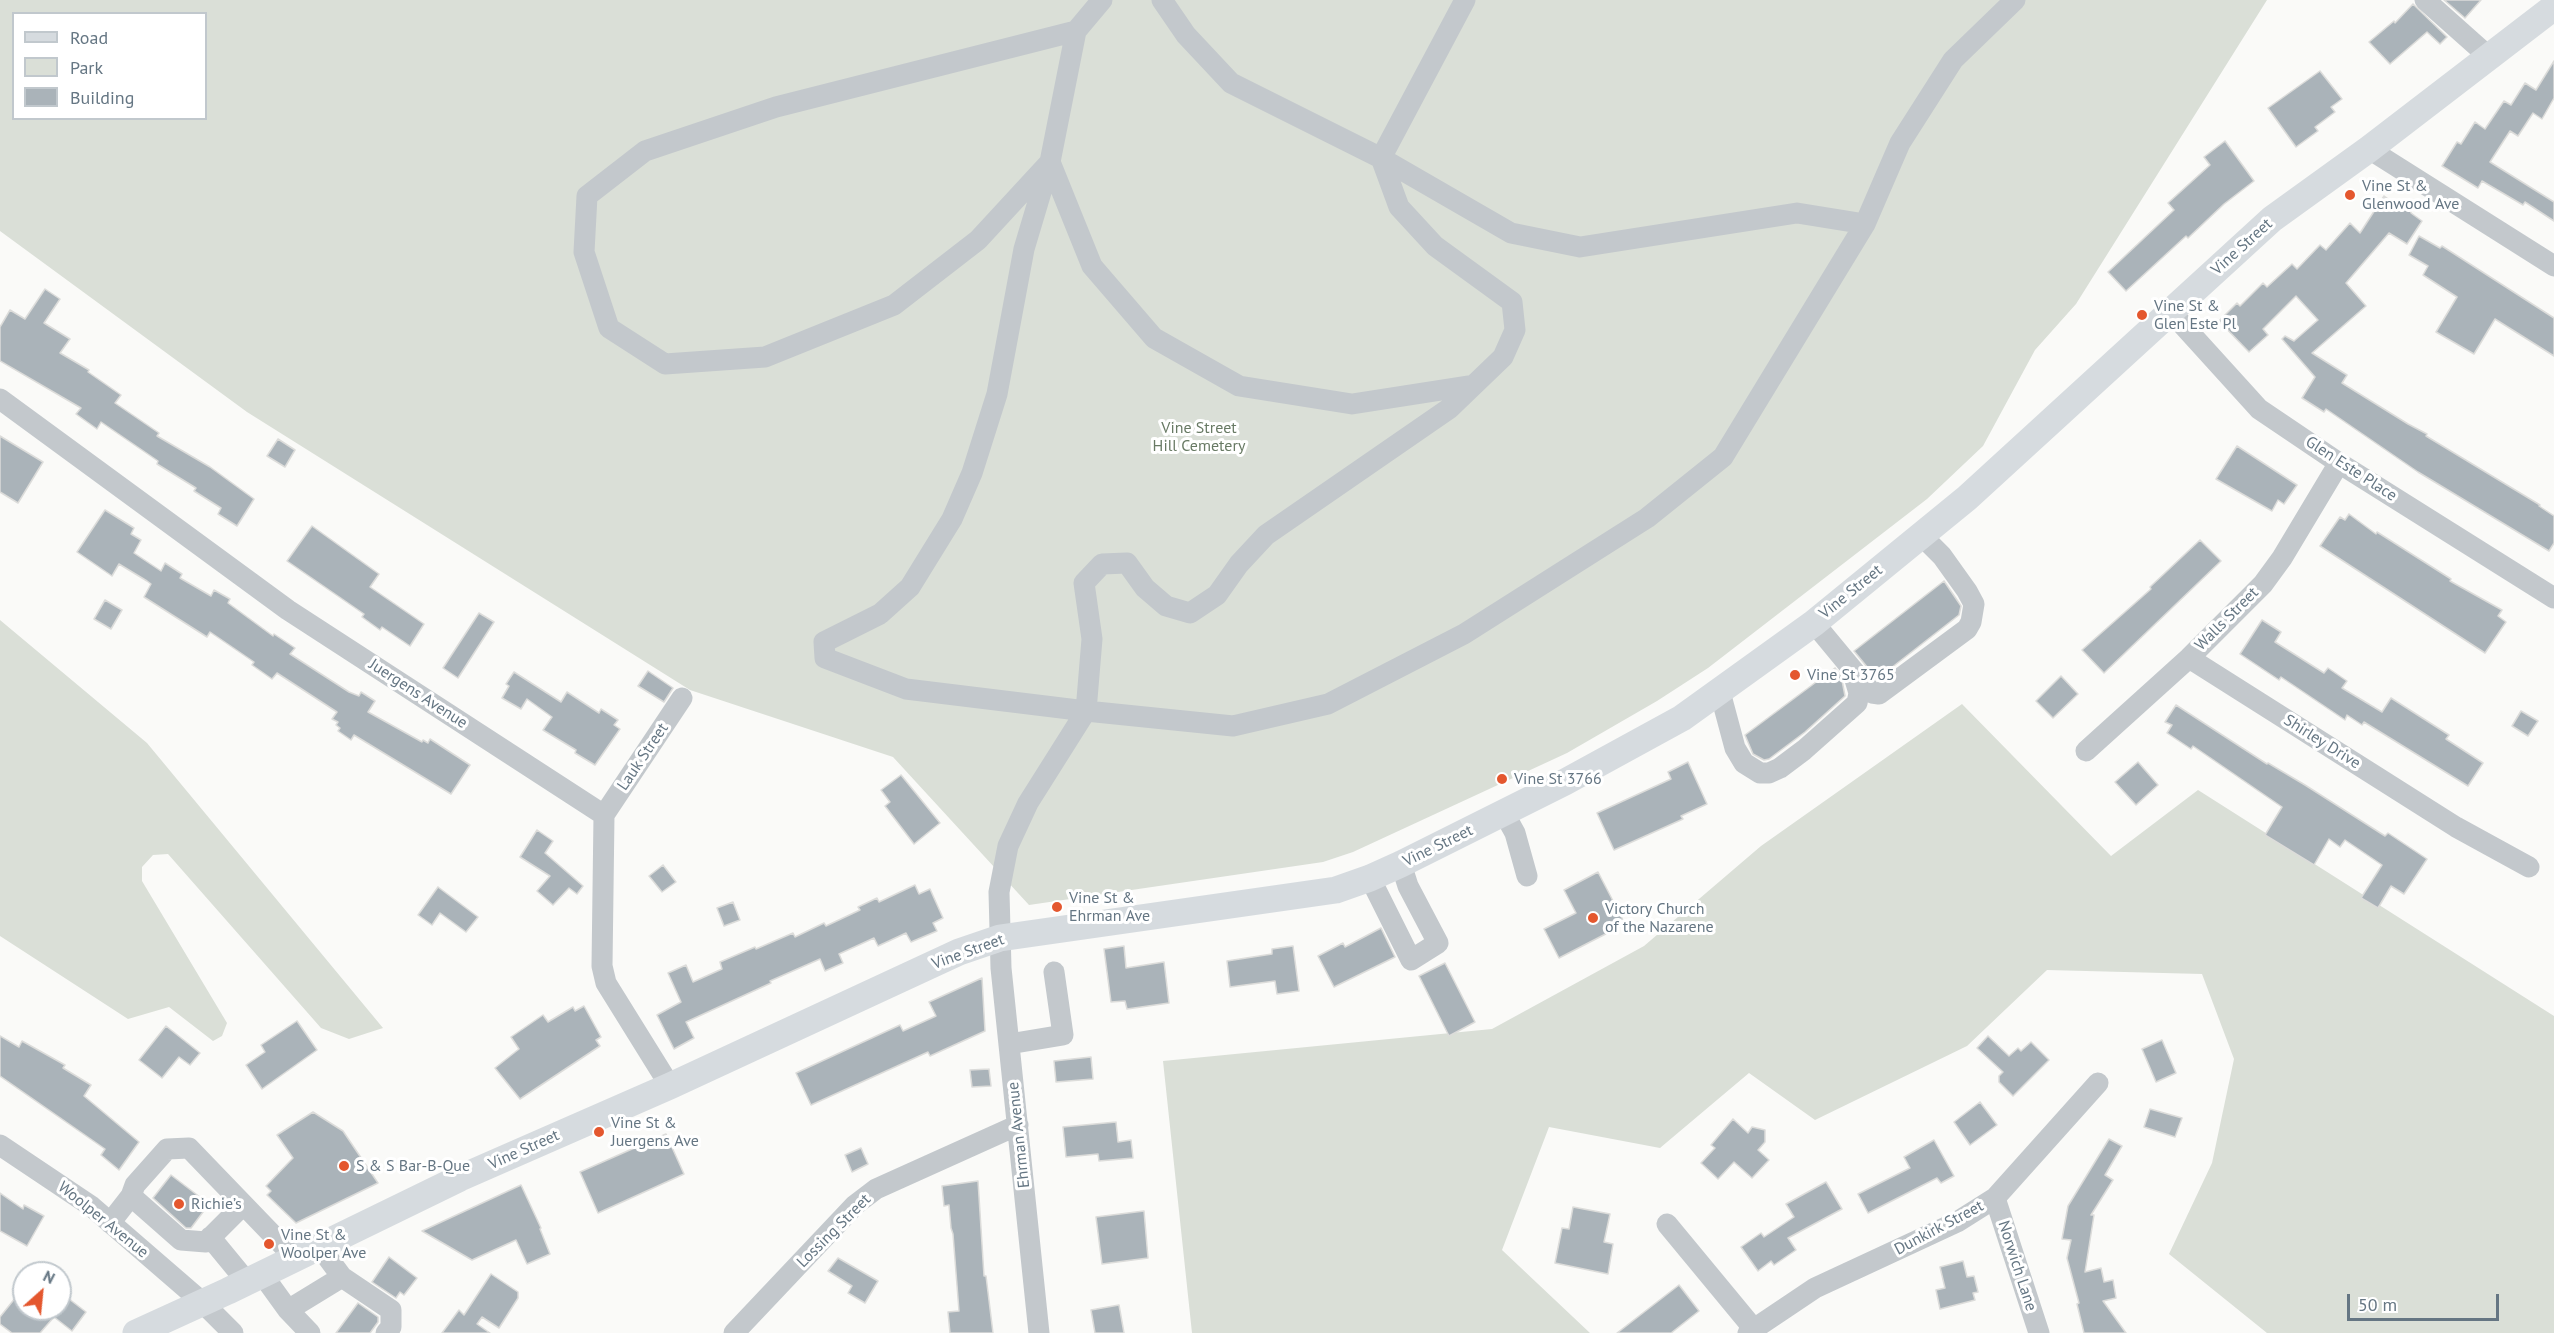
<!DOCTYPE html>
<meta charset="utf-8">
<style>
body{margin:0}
#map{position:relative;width:2554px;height:1333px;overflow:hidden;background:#fafaf8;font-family:"PT Sans",sans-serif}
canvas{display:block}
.legend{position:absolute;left:12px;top:12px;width:195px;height:108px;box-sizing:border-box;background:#fff;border:2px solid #c1c8cd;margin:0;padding:8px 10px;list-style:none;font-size:18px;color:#657683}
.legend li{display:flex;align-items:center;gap:12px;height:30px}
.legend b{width:30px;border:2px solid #c1c8cd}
.north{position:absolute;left:12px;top:1261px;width:60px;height:60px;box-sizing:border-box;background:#fff;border:2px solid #c1c8cd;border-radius:50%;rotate:27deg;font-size:16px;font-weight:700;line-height:24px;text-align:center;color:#657683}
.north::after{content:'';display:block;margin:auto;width:21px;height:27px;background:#e4572e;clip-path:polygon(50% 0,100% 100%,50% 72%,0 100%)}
.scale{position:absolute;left:2347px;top:1294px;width:152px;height:27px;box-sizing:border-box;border:3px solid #657683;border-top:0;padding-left:8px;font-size:18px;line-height:21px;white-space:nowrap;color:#657683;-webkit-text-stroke:4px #fff;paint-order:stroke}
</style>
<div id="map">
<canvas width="2554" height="1333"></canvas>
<ul class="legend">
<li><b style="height:8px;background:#d6dbdf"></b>Road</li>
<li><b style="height:16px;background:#dadfd7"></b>Park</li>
<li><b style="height:16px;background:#aab3b9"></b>Building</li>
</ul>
<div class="north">N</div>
<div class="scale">50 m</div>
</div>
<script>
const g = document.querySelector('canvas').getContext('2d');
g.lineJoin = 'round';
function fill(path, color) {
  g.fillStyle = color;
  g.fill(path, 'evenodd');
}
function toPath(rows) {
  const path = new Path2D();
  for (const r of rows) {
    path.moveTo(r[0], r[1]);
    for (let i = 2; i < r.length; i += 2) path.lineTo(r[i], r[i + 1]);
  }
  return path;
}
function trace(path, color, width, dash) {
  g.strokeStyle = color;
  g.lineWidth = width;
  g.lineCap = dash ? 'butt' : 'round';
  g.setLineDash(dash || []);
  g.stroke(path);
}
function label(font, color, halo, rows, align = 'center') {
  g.font = font + ' "PT Sans",sans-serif';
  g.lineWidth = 6;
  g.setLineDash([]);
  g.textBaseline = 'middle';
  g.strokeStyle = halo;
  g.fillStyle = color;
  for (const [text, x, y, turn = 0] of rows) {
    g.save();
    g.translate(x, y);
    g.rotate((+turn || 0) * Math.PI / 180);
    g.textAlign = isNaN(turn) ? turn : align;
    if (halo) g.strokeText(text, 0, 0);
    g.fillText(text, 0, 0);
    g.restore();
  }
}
const green = toPath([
 [0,0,2267,0,2076,304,2035,350,1983,446,1927,499,1708,668,1657,701,1567,753,1353,852,1323,862,1029,905,893,757,690,690,247,412,0,231],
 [14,14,206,14,206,118,14,118],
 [0,620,147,743,383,1028,349,1039,321,1028,168,854,153,855,142,867,142,881,227,1023,222,1036,213,1041,169,1007,128,1019,0,936],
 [1962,704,2111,856,2198,790,2554,1016,2554,1333,2267,1333,2169,1254,2212,1163,2234,1059,2202,974,2047,970,1967,1046,1815,1120,1749,1073,1660,1148,1549,1127,1502,1250,1590,1333,1192,1333,1163,1061,1492,1029,1644,946,1761,846]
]);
const building = toPath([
 [2444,0,2481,0,2465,18,2444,0],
 [2413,4,2447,37,2440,44,2427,32,2390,64,2369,42,2394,21,2395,23,2413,4],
 [2554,61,2554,98,2542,119,2533,113,2518,136,2510,131,2490,162,2554,202,2554,221,2525,202,2523,205,2482,181,2478,188,2442,166,2457,142,2461,144,2475,122,2485,129,2504,101,2511,105,2525,83,2536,90,2554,61],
 [2320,71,2342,99,2331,107,2335,112,2315,127,2318,131,2296,147,2268,108,2320,71],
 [2225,141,2254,181,2224,204,2188,238,2186,236,2126,291,2108,272,2174,210,2168,203,2210,165,2204,157,2225,141],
 [2384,196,2401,208,2410,207,2411,213,2422,221,2407,244,2389,233,2346,283,2366,306,2312,353,2347,375,2342,383,2408,424,2427,434,2426,436,2540,505,2539,506,2554,516,2554,543,2549,551,2418,472,2326,409,2324,412,2302,398,2315,377,2282,339,2285,336,2294,341,2318,320,2296,296,2263,329,2268,335,2249,352,2219,321,2237,303,2240,306,2263,283,2267,287,2292,264,2297,269,2320,245,2326,250,2350,223,2360,233,2384,196],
 [2419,236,2440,248,2442,246,2554,318,2554,356,2495,319,2474,354,2436,332,2457,297,2423,275,2428,266,2409,255,2419,236],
 [45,289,60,299,44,323,70,339,60,353,89,370,88,372,121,395,115,403,159,433,157,436,210,467,254,499,237,526,218,514,221,508,194,491,196,488,157,464,158,461,101,422,97,429,76,414,81,408,0,361,0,327,10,310,25,319,45,289],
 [0,436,43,462,18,503,0,492,0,436],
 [278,439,295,450,285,467,267,456,278,439],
 [2237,446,2297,485,2284,504,2278,500,2272,511,2216,479,2237,446],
 [105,510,134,528,131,534,141,540,134,553,161,571,165,563,182,574,180,578,211,596,214,590,230,599,228,603,273,636,274,634,295,648,290,654,349,692,359,696,361,692,375,701,368,712,422,742,423,740,428,743,430,739,470,765,451,794,354,735,351,740,338,731,340,728,336,725,338,722,332,719,337,712,277,673,272,679,252,665,254,662,210,632,207,637,144,597,151,584,147,581,119,564,112,576,77,552,105,510],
 [2349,514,2376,534,2377,532,2451,579,2450,581,2502,610,2498,616,2506,622,2485,653,2320,546,2340,517,2345,520,2349,514],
 [312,526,379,574,370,587,424,624,410,646,382,627,380,630,362,617,364,614,287,561,312,526],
 [2200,540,2221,561,2104,673,2082,650,2151,589,2150,587,2200,540],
 [1944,581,1961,606,1959,615,1877,679,1854,651,1944,581],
 [105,600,122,610,111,629,94,619,105,600],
 [479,613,494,622,458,678,443,668,479,613],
 [2262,620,2281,632,2275,642,2324,673,2328,668,2347,681,2342,688,2382,712,2391,698,2449,735,2446,739,2483,763,2468,786,2364,722,2362,725,2347,715,2345,720,2281,677,2279,680,2240,654,2262,620],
 [1835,668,1841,675,1845,696,1805,732,1769,759,1764,760,1753,754,1745,735,1835,668],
 [648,671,673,688,664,702,638,686,648,671],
 [514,672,561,702,567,692,599,713,601,709,618,720,614,725,620,729,595,765,575,753,576,750,543,730,552,717,527,699,521,709,502,698,509,686,506,684,514,672],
 [2061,676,2078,694,2053,718,2036,701,2061,676],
 [2176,705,2267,764,2268,763,2305,785,2385,836,2388,833,2427,859,2404,894,2391,886,2378,908,2361,898,2382,865,2345,840,2340,847,2329,839,2314,865,2265,835,2282,807,2193,746,2191,749,2167,733,2172,725,2165,722,2176,705],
 [2521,711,2538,721,2528,736,2512,726,2521,711],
 [1688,762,1707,804,1681,816,1683,819,1614,850,1597,813,1671,779,1668,772,1688,762],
 [2138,762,2158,785,2136,805,2115,782,2138,762],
 [901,775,940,823,914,844,885,806,890,802,881,790,901,775],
 [537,830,553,841,545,853,583,886,577,894,569,888,553,905,537,891,550,876,520,857,537,830],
 [663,865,676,882,662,892,649,876,663,865],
 [1598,872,1625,924,1559,958,1544,929,1576,913,1564,890,1598,872],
 [915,885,919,894,930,889,943,918,933,923,937,931,911,942,906,933,878,946,874,938,839,954,843,963,825,971,820,959,770,981,771,983,686,1022,694,1038,674,1049,657,1015,681,1002,668,973,686,965,693,982,722,969,720,962,755,947,756,949,793,933,795,937,824,923,826,926,860,910,858,907,877,898,879,902,915,885],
 [438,887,478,917,466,932,440,913,432,925,418,915,438,887],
 [733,902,740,920,724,926,717,908,733,902],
 [1381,928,1395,957,1334,987,1318,956,1343,943,1345,947,1381,928],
 [1124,946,1126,968,1164,962,1169,1003,1127,1009,1125,1001,1111,1002,1104,949,1124,946],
 [1293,946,1299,991,1277,994,1275,981,1230,987,1227,961,1272,954,1272,949,1293,946],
 [1445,963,1475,1022,1449,1036,1419,976,1445,963],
 [982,978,985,1031,930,1056,928,1052,811,1105,796,1073,900,1025,903,1031,936,1016,929,1002,982,978],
 [584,1006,601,1037,596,1040,600,1046,520,1099,495,1068,519,1049,511,1037,543,1015,548,1022,573,1007,575,1011,584,1006],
 [297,1021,317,1050,262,1089,246,1065,265,1052,261,1045,297,1021],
 [166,1026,200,1053,190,1065,179,1057,162,1078,139,1060,166,1026],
 [0,1036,19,1047,22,1041,65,1065,63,1068,91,1085,84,1096,139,1142,119,1170,101,1155,105,1149,0,1076,0,1036],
 [1988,1036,2009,1056,2018,1048,2021,1051,2031,1042,2049,1060,2013,1096,1999,1082,1999,1076,2003,1072,1977,1048,1988,1036],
 [2162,1040,2176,1073,2156,1082,2142,1049,2162,1040],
 [1091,1057,1093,1079,1056,1082,1054,1061,1091,1057],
 [989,1069,991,1086,972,1087,970,1070,989,1069],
 [1980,1102,1997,1125,1970,1145,1954,1122,1980,1102],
 [2150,1109,2182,1118,2175,1137,2144,1127,2150,1109],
 [313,1112,343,1131,378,1183,296,1223,267,1195,271,1191,266,1186,293,1158,277,1135,313,1112],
 [1733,1119,1748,1133,1752,1127,1765,1130,1765,1142,1758,1150,1769,1160,1752,1178,1734,1162,1718,1179,1701,1163,1715,1148,1711,1145,1733,1119],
 [1116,1122,1118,1142,1131,1140,1133,1158,1099,1161,1098,1154,1066,1157,1063,1127,1116,1122],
 [666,1134,684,1174,598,1213,580,1172,666,1134],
 [2109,1139,2122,1146,2105,1175,2113,1180,2091,1215,2094,1215,2085,1272,2101,1268,2104,1282,2113,1280,2116,1298,2103,1301,2126,1333,2084,1333,2077,1304,2079,1303,2067,1258,2071,1240,2062,1239,2068,1206,2109,1139],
 [1934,1140,1954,1176,1941,1183,1937,1178,1868,1213,1858,1194,1910,1168,1904,1157,1934,1140],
 [861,1148,868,1164,852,1172,845,1155,861,1148],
 [171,1175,209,1204,191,1228,186,1228,153,1198,171,1175],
 [978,1181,984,1276,986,1276,993,1333,950,1333,948,1312,959,1311,953,1234,951,1228,949,1205,944,1206,942,1186,978,1181],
 [1826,1182,1842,1209,1788,1238,1796,1250,1774,1265,1771,1261,1758,1271,1741,1247,1761,1233,1764,1237,1794,1217,1786,1204,1826,1182],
 [521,1185,541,1228,540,1229,550,1254,527,1264,516,1240,472,1260,422,1231,521,1185],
 [0,1193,23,1209,24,1205,44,1216,27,1246,0,1231,0,1193],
 [1573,1207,1610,1214,1604,1242,1613,1244,1608,1274,1555,1263,1562,1228,1569,1229,1573,1207],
 [1144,1211,1148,1258,1102,1264,1096,1217,1144,1211],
 [389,1257,417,1278,404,1295,400,1292,396,1298,372,1282,389,1257],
 [838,1258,878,1281,865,1303,848,1293,852,1286,828,1271,838,1258],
 [1963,1261,1967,1277,1974,1276,1978,1292,1973,1293,1975,1300,1940,1309,1936,1290,1945,1288,1940,1267,1963,1261],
 [491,1274,518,1292,518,1298,499,1328,482,1317,477,1324,490,1333,442,1333,459,1310,464,1315,491,1274],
 [1679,1285,1699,1311,1671,1333,1617,1333,1679,1285],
 [24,1287,24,1309,60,1309,60,1292,86,1312,72,1331,54,1317,40,1333,12,1333,0,1324,0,1317,24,1287],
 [358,1303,378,1317,378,1322,370,1333,336,1333,358,1303],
 [1119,1305,1124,1333,1095,1333,1091,1310,1119,1305]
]);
const minor = toPath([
 [1162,0,1186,35,1231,83,1381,158,1511,233,1580,247,1797,213,1865,224],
 [2425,0,2488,56],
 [1076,31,776,107,645,151,587,196,584,252,609,328,665,364,765,357,894,305,978,240,1050,162,1076,31,1102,0],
 [2369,149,2554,266],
 [1050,162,1024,249,997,394,972,473,952,519,910,587,880,614,824,642,825,658,906,689,1086,711,1092,639,1084,583,1102,564,1127,563,1145,588,1166,606,1190,613,1217,595,1239,564,1266,535,1450,408,1503,357,1515,330,1512,302,1435,246,1399,207,1381,158,1465,0],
 [1050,162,1092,266,1154,338,1239,386,1352,404,1474,385],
 [2171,312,2259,409,2339,463,2554,598],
 [0,399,288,610,604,815,602,966,606,983,670,1086],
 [1814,623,1872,693,1879,694,1967,629,1971,622,1974,604,1967,591,1942,556,1921,535],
 [2189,658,2456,827,2529,867],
 [1720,692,1735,748,1744,763,1760,773,1769,773,1780,768,1804,750,1857,703,1859,693,1853,673],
 [2086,751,2189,658,2263,584,2282,558,2339,463],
 [1504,813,1515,833,1527,876],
 [604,815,682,698],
 [1370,878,1411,960,1438,943,1408,886,1401,864],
 [1009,1044,1063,1035,1054,972],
 [0,1145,91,1206,202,1302,233,1333],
 [131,1196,181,1240,206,1242,243,1205],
 [1995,1198,2039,1333],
 [110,1223,131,1196,135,1185,167,1149,189,1148,295,1258],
 [1667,1224,1753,1328],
 [210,1237,247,1282],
 [319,1246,342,1277],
 [262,1274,288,1310,310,1333],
 [288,1310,342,1277,391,1310,391,1327,386,1333],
 [734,1333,855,1205,876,1189,1018,1125],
 [1039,1333,1001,968,999,892,1008,846,1028,803,1086,711,1233,726,1328,704,1464,634,1647,518,1723,457,1865,224,1900,143,1953,60,2015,0],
 [1748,1333,1815,1288,1957,1222,1995,1198,2098,1083]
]);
const major = toPath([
 [136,1333,228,1291,460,1178,670,1086,959,952,1000,938,1336,890,1370,878,1401,864,1565,782,1682,718,1814,623,1967,498,2272,219,2369,149,2554,7]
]);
const markers = [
 [2350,195,6,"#e4572e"],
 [2142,315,6,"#e4572e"],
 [1795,675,6,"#e4572e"],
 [1502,779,6,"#e4572e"],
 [1057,907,6,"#e4572e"],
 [1593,918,6,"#e4572e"],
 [599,1132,6,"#e4572e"],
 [344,1166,6,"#e4572e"],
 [179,1204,6,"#e4572e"],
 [269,1244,6,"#e4572e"]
];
const poiNames = [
 ["Vine St &",2362,186],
 ["Glenwood Ave",2362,204],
 ["Vine St &",2154,306],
 ["Glen Este Pl",2154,324],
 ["Vine St 3765",1807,675],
 ["Vine St 3766",1514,779],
 ["Vine St &",1069,898],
 ["Ehrman Ave",1069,916],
 ["Victory Church",1605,909],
 ["of the Nazarene",1605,927],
 ["Vine St &",611,1123],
 ["Juergens Ave",611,1141],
 ["S & S Bar-B-Que",356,1166],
 ["Richie’s",191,1204],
 ["Vine St &",281,1235],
 ["Woolper Ave",281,1253]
];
const streetNames = [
 ["Vine Street",2242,247,-42],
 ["Glen Este Place",2351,469,33],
 ["Vine Street",1851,592,-39],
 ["Walls Street",2227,619,-45],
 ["Juergens Avenue",418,694,33],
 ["Shirley Drive",2322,742,32],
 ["Lauk Street",643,757,-56],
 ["Vine Street",1438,846,-26],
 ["Vine Street",968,952,-20],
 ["Ehrman Avenue",1019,1135,-96],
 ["Vine Street",524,1150,-24],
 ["Woolper Avenue",103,1220,39],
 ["Dunkirk Street",1939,1228,-28],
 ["Lossing Street",834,1231,-45],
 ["Norwich Lane",2017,1266,72]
];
const parkNames = [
 ["Vine Street",1199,428],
 ["Hill Cemetery",1199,446]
];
fill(green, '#dadfd7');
fill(building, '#aab3b9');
trace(building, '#dcdcda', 1.5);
trace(minor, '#c3c8cc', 21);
trace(major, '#d6dbdf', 27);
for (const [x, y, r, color] of markers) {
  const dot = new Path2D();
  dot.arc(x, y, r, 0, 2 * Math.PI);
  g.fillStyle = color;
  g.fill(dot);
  trace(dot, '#fff', 2);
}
label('16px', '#657683', '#fff', poiNames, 'left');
label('16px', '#657683', '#fff', streetNames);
label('16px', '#687a64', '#fff', parkNames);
</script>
